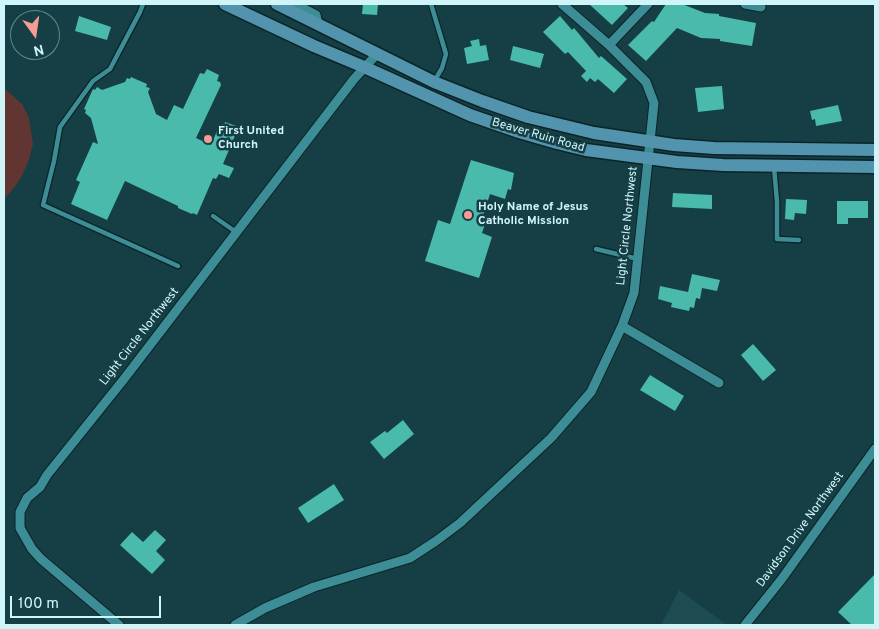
<!DOCTYPE html>
<style>
body{margin:0}
#map{position:relative;width:879px;height:629px;overflow:hidden;background:#153f44;font-family:Overpass,sans-serif}
canvas{display:block}
.frame{position:absolute;inset:0;border:5px solid #d0f5f9;pointer-events:none}
.north{position:absolute;left:10px;top:10px;width:50px;height:50px;box-sizing:border-box;background:#153f44;border:1px solid #60888c;border-radius:50%;rotate:166deg;font-size:14px;font-weight:700;line-height:20px;text-align:center;color:#d0f5f9}
.north::after{content:'';display:block;margin:auto;width:18px;height:22px;background:#f59c94;clip-path:polygon(50% 0,100% 100%,50% 72%,0 100%)}
.scale{position:absolute;left:10px;top:596px;width:151px;height:22px;box-sizing:border-box;border:2px solid #d0f5f9;border-top:0;padding-left:6px;font-size:15px;line-height:18px;white-space:nowrap;color:#d0f5f9;-webkit-text-stroke:4px #153f44;paint-order:stroke}
</style>
<div id="map">
<canvas width="879" height="629"></canvas>
<div class="frame"></div>
<div class="north">N</div>
<div class="scale">100 m</div>
</div>
<script>
const g = document.querySelector('canvas').getContext('2d');
g.lineJoin = 'round';
function fill(path, color) {
  g.fillStyle = color;
  g.fill(path, 'evenodd');
}
function toPath(rows) {
  const path = new Path2D();
  for (const r of rows) {
    path.moveTo(r[0], r[1]);
    for (let i = 2; i < r.length; i += 2) path.lineTo(r[i], r[i + 1]);
  }
  return path;
}
function trace(path, color, width, dash) {
  g.strokeStyle = color;
  g.lineWidth = width;
  g.lineCap = dash ? 'butt' : 'round';
  g.setLineDash(dash || []);
  g.stroke(path);
}
function label(font, color, halo, rows, align = 'center') {
  g.font = font + ' Overpass,sans-serif';
  g.lineWidth = 5;
  g.setLineDash([]);
  g.textBaseline = 'middle';
  g.strokeStyle = halo;
  g.fillStyle = color;
  for (const [text, x, y, turn = 0] of rows) {
    g.save();
    g.translate(x, y);
    g.rotate((+turn || 0) * Math.PI / 180);
    g.textAlign = isNaN(turn) ? turn : align;
    if (halo) g.strokeText(text, 0, 0);
    g.fillText(text, 0, 0);
    g.restore();
  }
}
const built = toPath([
 [679,590,727,625,661,625]
]);
const green = toPath([
 [4,88,22,104,29,118,33,144,29,159,23,174,14,188,4,199]
]);
const building = toPath([
 [363,4,378,4,377,15,362,14],
 [589,4,623,4,628,8,612,25],
 [666,4,682,4,705,13,719,14,719,16,756,23,752,46,720,41,720,39,701,38,677,28,646,61,628,45,652,21,654,22],
 [79,16,111,27,107,40,75,31],
 [560,16,572,30,574,28,599,58,601,56,627,79,614,93,598,79,595,82,590,78,587,82,581,76,586,71,568,52,565,54,543,32],
 [479,39,480,46,486,45,489,60,467,64,464,48,472,46,470,41],
 [513,46,544,54,540,68,510,60],
 [207,69,219,75,217,81,220,82,221,85,196,138,211,145,220,124,224,125,225,122,236,126,234,130,237,131,223,164,234,168,229,178,219,174,216,179,213,178,197,215,193,213,192,214,178,208,178,206,125,181,107,220,71,204,80,182,76,180,93,142,98,144,91,118,85,113,86,110,84,109,93,89,95,90,97,87,102,90,125,82,127,78,130,79,131,77,147,84,146,87,150,88,148,92,156,114,167,120,174,105,183,109,200,73,204,74],
 [722,86,724,109,698,112,695,88],
 [838,105,842,121,816,126,815,119,812,120,810,111],
 [471,160,514,173,511,190,508,189,505,199,490,194,481,222,485,224,482,233,492,237,479,278,425,261,438,220,450,224],
 [673,193,712,195,712,209,672,207],
 [786,199,807,200,806,214,795,213,794,220,785,219],
 [837,201,868,201,868,218,848,218,848,224,837,224],
 [692,274,720,280,717,291,702,288,700,299,696,298,694,308,690,307,689,311,671,307,672,303,658,299,660,286,688,292],
 [753,344,776,370,763,381,741,355],
 [650,375,684,396,675,411,640,390],
 [403,420,414,434,384,459,370,442,385,431,387,433],
 [334,484,344,500,308,523,298,508],
 [155,530,166,540,156,551,165,560,152,574,120,545,132,532,143,542],
 [875,574,875,625,852,625,838,612]
]);
const service = toPath([
 [143,4,140,12,110,69,93,81,60,127,54,161,43,205,178,266],
 [431,4,446,54,442,68,435,80],
 [774,167,777,202,777,239,799,240],
 [213,216,236,232],
 [596,249,638,259]
]);
const minor = toPath([
 [295,4,316,15,318,24],
 [745,4,761,7],
 [609,45,648,4],
 [622,326,719,383],
 [119,625,41,559,32,549,20,528,20,512,27,498,40,487,47,475,124,379,354,79,377,54],
 [235,625,265,608,314,587,410,558,436,541,460,523,551,438,591,392,622,326,634,293,654,103,646,82,609,45,562,4],
 [745,625,781,580,875,449]
]);
const secondary = toPath([
 [225,4,314,46,364,67,470,115,519,132,557,143,586,150,677,162,723,165,875,167],
 [277,4,434,82,482,101,528,117,594,133,674,145,714,148,875,150]
]);
const markers = [
 [208,139,5,"#f59c94"],
 [468,215,5,"#f59c94"]
];
const poiNames = [
 ["First United",218,132],
 ["Church",218,146],
 ["Holy Name of Jesus",478,208],
 ["Catholic Mission",478,222]
];
const streetNames = [
 ["Beaver Ruin Road",538,136,16],
 ["Light Circle Northwest",628,226,-84],
 ["Light Circle Northwest",140,337,-52],
 ["Davidson Drive Northwest",801,530,-54]
];
fill(built, '#1d4d53');
fill(green, '#613632');
fill(building, '#4abaad');
trace(service, '#0b2427', 7);
trace(minor, '#0b2427', 11);
trace(secondary, '#0b2427', 15);
trace(service, '#3d8d96', 4.5);
trace(minor, '#3d8d96', 9);
trace(secondary, '#5293ad', 12);
for (const [x, y, r, color] of markers) {
  const dot = new Path2D();
  dot.arc(x, y, r, 0, 2 * Math.PI);
  g.fillStyle = color;
  g.fill(dot);
  trace(dot, '#153f44', 2);
}
label('bold 12px', '#d0f5f9', '#153f44', poiNames, 'left');
label('12px', '#d0f5f9', '#153f44', streetNames);
</script>
